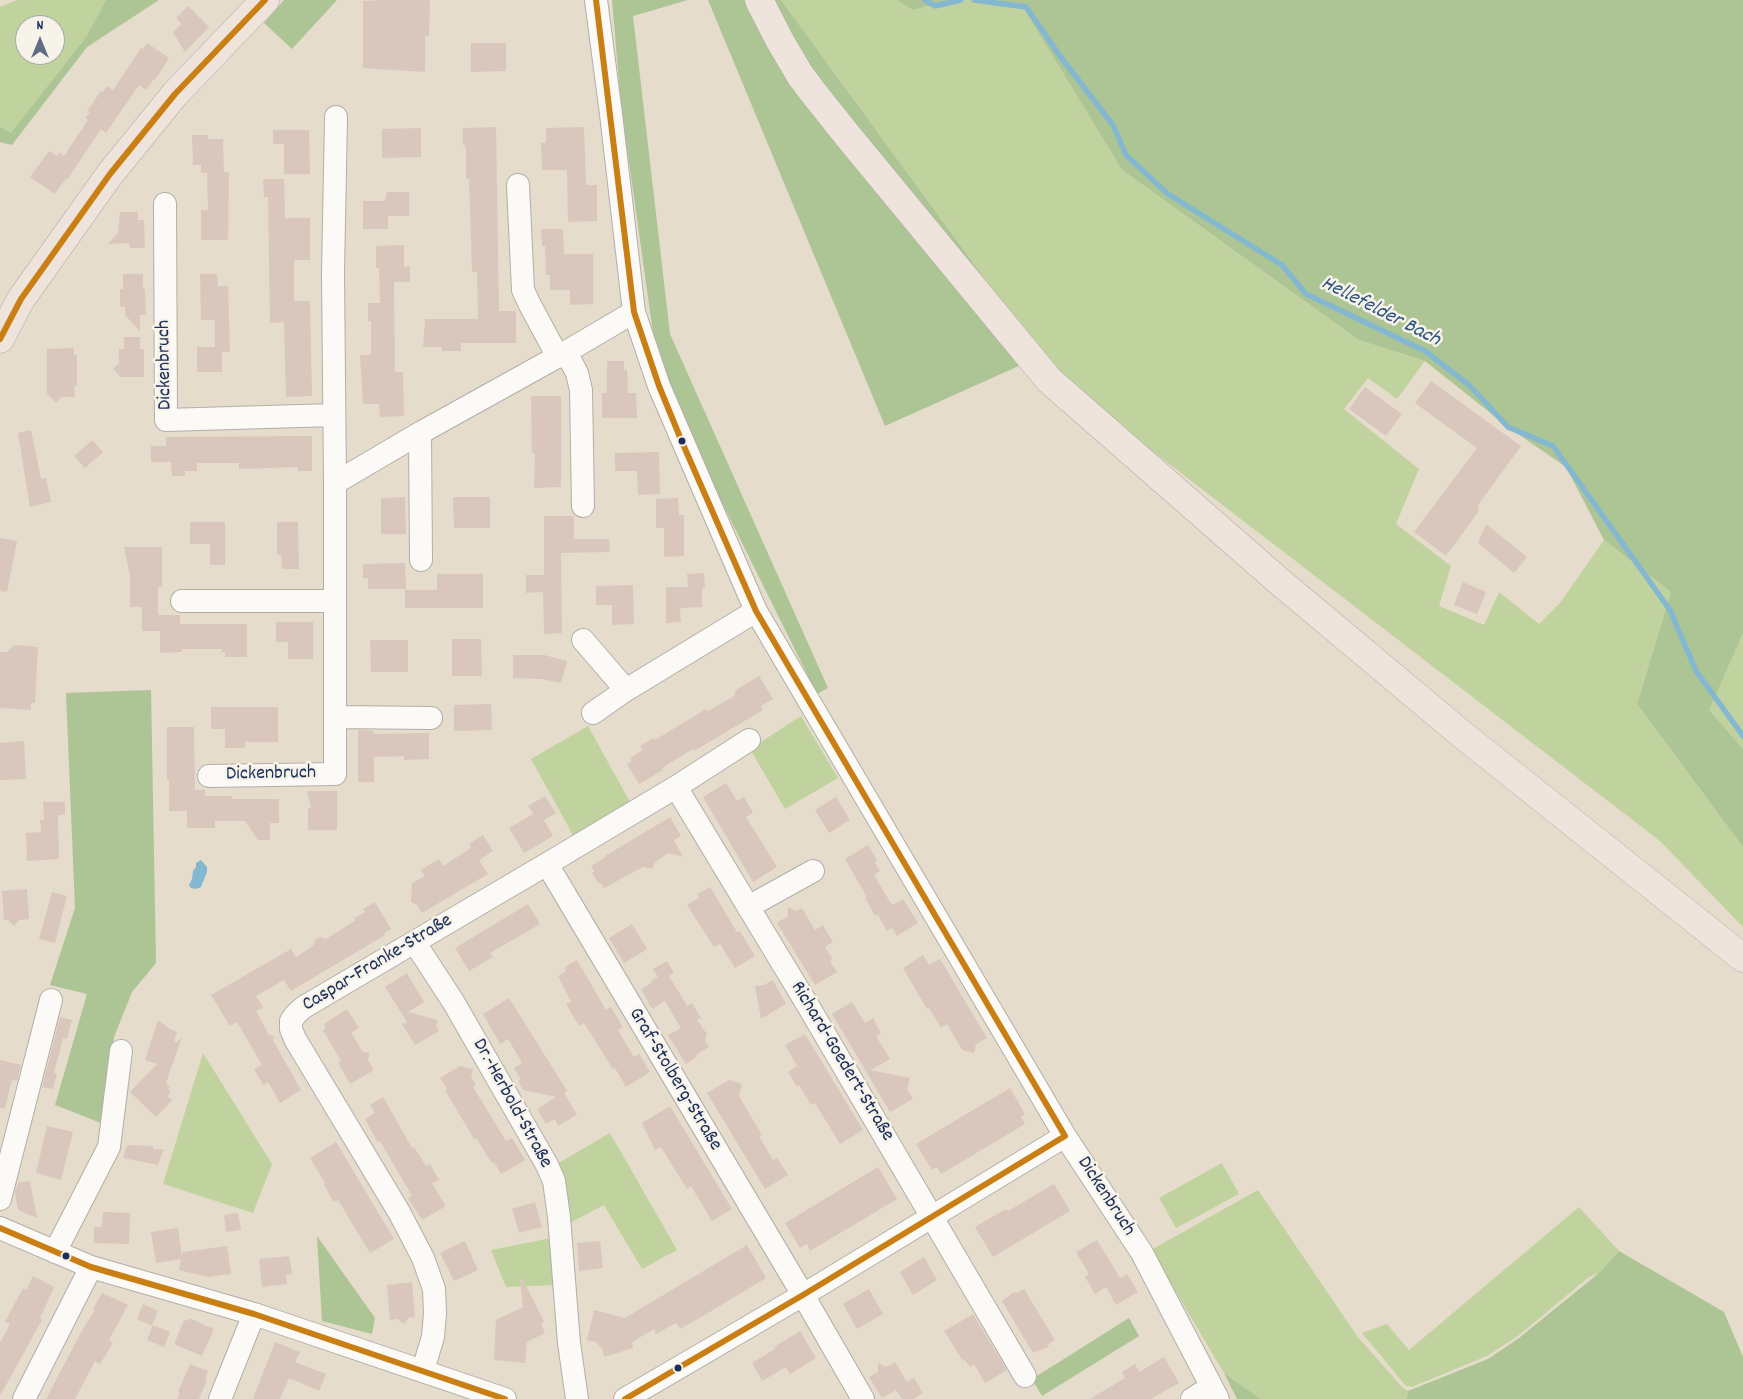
<!DOCTYPE html>
<meta charset="utf-8">
<style>
body{margin:0}
#map{position:relative;width:1743px;height:1399px;overflow:hidden;background:#e5dccb;font-family:Dekko,sans-serif}
canvas{display:block}
.north{position:absolute;left:15px;top:15px;width:50px;height:50px;box-sizing:border-box;background:#f7f3e8;border:1px solid #9fa5b1;border-radius:50%;rotate:0deg;font-size:14px;font-weight:700;line-height:20px;text-align:center;color:#1b2f5e}
.north::after{content:'';display:block;margin:auto;width:18px;height:22px;background:#626c84;clip-path:polygon(50% 0,100% 100%,50% 72%,0 100%)}
</style>
<div id="map">
<canvas width="1743" height="1399"></canvas>
<div class="north">N</div>
</div>
<script>
const g = document.querySelector('canvas').getContext('2d');
g.lineJoin = 'round';
function fill(path, color) {
  g.fillStyle = color;
  g.fill(path, 'evenodd');
}
function toPath(rows) {
  const path = new Path2D();
  for (const r of rows) {
    path.moveTo(r[0], r[1]);
    for (let i = 2; i < r.length; i += 2) path.lineTo(r[i], r[i + 1]);
  }
  return path;
}
function trace(path, color, width, dash) {
  g.strokeStyle = color;
  g.lineWidth = width;
  g.lineCap = dash ? 'butt' : 'round';
  g.setLineDash(dash || []);
  g.stroke(path);
}
function label(font, color, halo, rows, align = 'center') {
  g.font = font + ' Dekko,sans-serif';
  g.lineWidth = 5;
  g.setLineDash([]);
  g.textBaseline = 'middle';
  g.strokeStyle = halo;
  g.fillStyle = color;
  for (const [text, x, y, turn = 0] of rows) {
    g.save();
    g.translate(x, y);
    g.rotate((+turn || 0) * Math.PI / 180);
    g.textAlign = isNaN(turn) ? turn : align;
    if (halo) g.strokeText(text, 0, 0);
    g.fillText(text, 0, 0);
    g.restore();
  }
}
const green = toPath([
 [17,0,106,0,86,37,11,134,0,127,0,7],
 [25,25,55,25,55,55,25,55],
 [781,0,897,0,913,10,951,0,992,0,1021,4,1122,170,1359,340,1425,361,1397,399,1368,378,1344,409,1419,469,1396,524,1451,566,1439,606,1484,625,1499,592,1539,624,1560,603,1604,540,1671,592,1637,704,1743,847,1743,927,1660,841,1138,440,1041,356],
 [1743,633,1743,749,1708,710],
 [801,716,838,778,785,809,750,749],
 [588,726,630,802,574,837,531,759],
 [203,1053,272,1164,253,1213,163,1184],
 [610,1133,677,1250,642,1269,604,1205,566,1225,557,1164],
 [1222,1163,1239,1194,1176,1228,1159,1198],
 [1258,1190,1357,1336,1403,1388,1408,1391,1407,1399,1261,1399,1224,1373,1151,1250],
 [1579,1207,1619,1251,1599,1273,1589,1277,1518,1336,1487,1356,1412,1387,1405,1385,1362,1333,1387,1324,1409,1350],
 [551,1238,555,1285,506,1287,491,1250]
]);
const forest = toPath([
 [106,0,159,0,87,47,12,145,0,142,0,127,11,133,86,37],
 [284,0,337,0,292,49,264,23],
 [612,0,688,0,633,16,670,334,828,688,817,694,690,438,654,340,621,105],
 [708,0,781,0,1041,356,885,426],
 [897,0,951,0,913,10],
 [992,0,1743,0,1743,633,1709,710,1743,749,1743,847,1637,704,1671,592,1604,540,1566,467,1508,427,1425,361,1359,340,1122,170,1021,4],
 [151,690,156,963,132,992,114,1037,101,1123,55,1105,87,994,50,985,75,908,66,693],
 [317,1236,375,1318,372,1334,322,1321],
 [1619,1251,1724,1312,1743,1357,1743,1399,1407,1399,1408,1391,1488,1359,1519,1338,1599,1273],
 [1129,1318,1139,1336,1042,1396,1032,1379],
 [1224,1373,1261,1399,1237,1399]
]);
const water = toPath([
 [201,860,207,867,207,872,201,887,196,889,191,888,189,885,192,879,193,871,196,867,196,863]
]);
const stream = toPath([
 [925,0,935,6,961,0],
 [974,0,1026,7,1060,56,1113,125,1126,155,1168,194,1282,265,1306,294,1425,351,1469,385,1508,427,1553,446,1670,610,1696,671,1743,736]
]);
const building = toPath([
 [382,0,430,0,429,36,425,36,425,72,363,68,363,1],
 [188,6,209,27,185,52,173,32,181,24,176,18],
 [147,43,169,58,155,80,154,79,146,90,139,85,106,133,101,129,67,180,66,178,55,194,30,177,49,151,57,156,60,152,64,156,88,120,85,118,90,112,87,111,101,91,103,92,107,86,113,90,141,48,143,49],
 [471,43,506,43,506,71,471,72],
 [496,127,499,311,516,311,516,343,461,343,461,351,442,351,442,347,423,347,425,319,478,319,477,272,472,272,469,179,466,179,466,151,465,145,463,145,463,128],
 [584,127,586,185,597,185,597,221,568,222,567,170,542,170,541,143,546,143,546,128],
 [421,128,421,157,382,158,382,129],
 [273,130,309,130,310,174,284,174,284,144,273,144],
 [192,135,208,135,208,139,223,139,224,172,229,172,228,240,201,240,201,210,208,210,207,173,201,173,201,165,193,165],
 [263,179,284,179,285,218,310,218,310,260,294,260,294,301,310,301,312,396,286,397,284,322,270,323,268,197,264,197],
 [387,192,409,192,409,216,388,216,388,229,363,229,363,201,385,201],
 [120,212,138,212,138,220,144,220,145,248,130,248,129,243,108,244,118,233],
 [541,229,563,229,564,254,593,254,593,304,570,305,570,290,550,290,550,275,546,275,545,246,542,246],
 [404,245,404,267,410,266,410,282,394,282,395,372,403,372,404,416,380,417,379,404,363,404,360,355,371,355,371,321,368,321,368,303,380,303,379,268,376,268,376,246],
 [123,274,143,274,143,289,145,289,146,315,140,315,140,331,125,315,125,307,120,307,120,289,123,289],
 [200,274,217,274,218,286,228,286,230,352,222,352,222,372,197,372,197,347,215,347,215,320,201,320],
 [124,337,140,337,140,349,144,349,144,377,121,377,113,369,119,363,119,349,124,349],
 [74,348,74,355,77,355,77,386,74,386,75,397,61,397,56,403,47,394,47,349],
 [607,361,624,361,624,370,627,370,628,393,636,393,637,418,602,418,602,393,607,393],
 [1431,381,1521,446,1478,505,1479,511,1446,556,1414,532,1477,448,1415,403],
 [1365,387,1402,414,1386,436,1349,409],
 [531,396,561,396,561,487,534,488,535,453,532,453],
 [31,430,41,479,46,478,51,502,30,507,18,433],
 [312,436,312,471,298,471,298,467,239,469,239,463,197,463,197,471,185,471,185,476,172,476,171,462,151,462,151,446,166,446,166,437],
 [92,440,103,452,85,468,74,456],
 [659,452,660,494,638,495,637,471,615,471,615,453],
 [405,497,406,534,381,534,381,498],
 [453,497,490,497,490,528,454,528],
 [678,498,679,515,684,515,684,556,664,557,664,528,656,528,656,499],
 [544,516,574,516,574,539,609,539,610,552,561,553,562,633,544,634,543,592,526,593,526,575,544,575],
 [190,522,225,522,225,565,210,565,210,544,190,544],
 [277,522,298,522,299,569,282,569,281,555,277,555],
 [1486,524,1527,557,1514,573,1478,543],
 [0,538,17,541,7,592,0,591],
 [124,547,162,547,162,587,158,587,158,615,180,615,180,624,247,624,247,657,225,657,225,652,222,652,222,649,182,649,182,652,160,653,160,631,142,631,142,607,130,607,130,576],
 [405,563,406,589,368,589,368,578,363,578,363,564],
 [704,573,705,588,702,588,702,607,680,608,681,622,666,623,666,587,688,587,687,574],
 [437,574,483,574,483,608,405,608,405,590,437,590],
 [1463,582,1486,592,1477,614,1454,605],
 [633,585,634,624,612,625,612,605,596,605,596,586],
 [276,622,313,622,313,659,288,659,288,642,276,642],
 [452,639,481,639,482,676,452,676],
 [370,640,408,640,408,672,371,672],
 [14,645,38,647,35,703,31,703,31,710,0,708,0,652,7,652],
 [513,655,544,655,567,661,561,683,542,679,513,678],
 [759,676,773,699,761,706,763,710,694,751,693,749,662,768,663,770,639,784,627,764,632,761,630,758,643,750,640,746,654,738,655,740,706,709,708,711,734,696,736,690],
 [491,704,492,730,454,731,454,705],
 [211,707,278,707,278,742,245,742,245,748,225,748,225,729,211,729],
 [167,727,194,727,195,790,205,790,205,796,232,796,232,799,279,799,279,823,270,823,270,840,258,840,245,821,215,821,215,828,187,828,187,811,169,811,169,780,167,780],
 [358,730,374,731,374,734,429,733,429,759,404,760,404,756,374,757,374,782,358,782],
 [24,741,26,779,0,780,0,743],
 [726,783,737,801,744,797,753,813,746,817,777,867,753,882,703,797],
 [307,791,337,791,337,830,308,830,308,808,311,808],
 [545,796,556,813,544,820,553,836,524,853,509,828,533,814,528,806],
 [836,797,850,820,829,833,815,810],
 [43,802,65,802,65,815,58,815,59,859,27,861,26,833,41,832,40,820,44,820],
 [670,817,681,836,674,840,683,857,669,853,655,862,653,869,643,867,604,888,601,883,599,884,592,873,594,871,591,866,606,857,605,856],
 [483,835,493,851,479,860,488,874,422,913,417,905,411,902,412,883,425,876,421,870,439,859,443,866,471,848,469,844],
 [868,845,877,860,875,862,880,871,874,875,892,905,903,899,918,923,897,936,892,928,887,931,878,915,875,916,865,898,867,897,845,859],
 [710,887,737,932,740,931,755,956,735,968,720,944,714,947,687,905,699,898,697,894],
 [27,889,29,919,19,920,14,926,8,920,4,920,2,891],
 [52,892,67,896,55,943,39,939],
 [375,902,391,929,384,933,385,935,291,991,284,980,256,996,263,1007,256,1011,269,1035,274,1036,273,1040,301,1090,280,1103,268,1082,263,1085,254,1069,262,1065,237,1022,230,1026,211,995,291,949,296,957,313,946,315,940,320,937,326,939,356,920,354,918,365,912,363,909],
 [528,904,540,924,490,953,493,957,469,971,455,948],
 [788,907,796,911,802,908,815,930,823,925,833,942,825,947,832,958,830,961,837,972,815,985,777,923,788,916],
 [632,924,647,949,624,963,609,938],
 [923,955,929,965,940,959,987,1038,976,1044,974,1053,962,1050,947,1024,941,1028,929,1008,927,1009,903,968],
 [577,960,606,1010,611,1007,623,1027,618,1030,634,1057,639,1054,650,1072,626,1087,615,1068,613,1069,584,1023,579,1026,566,1004,571,1002,558,976,566,971,565,967],
 [667,961,674,973,669,976,683,999,682,1000,684,1000,687,1006,692,1003,701,1018,697,1020,707,1034,705,1040,709,1047,696,1055,697,1057,686,1064,668,1035,681,1028,665,1001,652,1009,641,989,652,983,651,981,658,977,653,969],
 [407,973,424,1002,408,1012,438,1020,436,1027,439,1031,415,1045,402,1024,407,1022,385,987],
 [773,980,786,1004,761,1019,755,986,764,985],
 [509,998,567,1091,564,1093,577,1115,558,1126,555,1119,546,1124,537,1109,556,1097,523,1090,519,1082,520,1078,514,1068,522,1063,508,1039,500,1044,483,1014],
 [852,1002,865,1023,873,1018,881,1033,876,1036,890,1059,871,1070,910,1078,907,1089,913,1099,890,1112,832,1014],
 [347,1009,359,1028,351,1033,363,1052,370,1053,368,1060,374,1070,350,1084,338,1063,341,1061,323,1030,326,1028,324,1024],
 [60,1017,72,1020,67,1039,63,1038,54,1073,57,1074,53,1089,42,1087],
 [158,1020,170,1029,177,1032,174,1041,177,1042,182,1037,166,1083,170,1087,168,1090,171,1092,167,1096,172,1100,156,1117,130,1092,157,1064,145,1060],
 [805,1034,863,1130,840,1144,815,1103,811,1105,799,1085,797,1087,788,1072,797,1066,785,1045],
 [0,1060,21,1065,17,1081,12,1080,5,1108,0,1108],
 [460,1066,473,1069,471,1077,476,1085,473,1087,506,1141,512,1138,525,1160,501,1174,494,1162,492,1163,476,1138,474,1139,445,1090,447,1089,440,1078],
 [729,1080,742,1084,739,1096,762,1135,759,1136,773,1160,777,1158,788,1175,765,1189,707,1093],
 [1010,1088,1025,1114,1021,1117,1025,1124,941,1174,937,1167,932,1170,916,1144],
 [383,1097,412,1148,414,1147,426,1166,430,1164,439,1180,432,1183,446,1206,422,1220,408,1198,412,1196,380,1141,378,1143,365,1119,375,1113,370,1105],
 [670,1106,732,1209,712,1221,691,1186,687,1189,661,1147,655,1150,642,1123],
 [47,1126,73,1132,61,1180,36,1173],
 [336,1142,394,1239,370,1253,338,1200,334,1202,329,1194,324,1184,325,1183,310,1158],
 [127,1145,153,1146,153,1149,164,1149,158,1165,123,1158],
 [878,1167,897,1199,810,1251,807,1244,800,1248,785,1223],
 [30,1181,37,1218,18,1210,15,1192,18,1183],
 [1054,1184,1070,1211,993,1257,975,1227,1006,1209,1008,1211],
 [535,1202,542,1227,519,1233,512,1209],
 [103,1212,130,1213,129,1244,94,1243,94,1227,102,1227],
 [238,1213,241,1230,226,1232,224,1215],
 [178,1228,182,1257,183,1252,227,1246,231,1274,207,1277,179,1270,181,1259,156,1263,151,1232],
 [1097,1240,1120,1278,1127,1274,1138,1292,1116,1305,1106,1287,1095,1294,1085,1277,1089,1274,1076,1252],
 [465,1241,478,1270,454,1281,440,1253],
 [600,1241,603,1268,579,1271,577,1243],
 [747,1245,766,1278,703,1316,680,1329,676,1323,656,1334,654,1329,632,1342,633,1348,604,1357,602,1348,596,1342,587,1340,594,1310,625,1318],
 [289,1256,292,1274,286,1275,287,1284,262,1287,259,1259],
 [924,1257,937,1280,913,1295,900,1272],
 [33,1276,54,1287,40,1318,42,1320,0,1396,0,1343,10,1324,5,1322,23,1288,26,1290],
 [522,1277,544,1322,541,1324,545,1333,527,1342,525,1363,494,1360,496,1320,523,1307,520,1278],
 [412,1282,415,1317,408,1318,404,1324,397,1319,390,1320,387,1285],
 [869,1289,883,1314,857,1329,843,1304],
 [1024,1289,1055,1340,1049,1344,1048,1347,1033,1353,1002,1301,1014,1292,1017,1293],
 [102,1293,128,1305,109,1340,113,1343,100,1364,95,1361,75,1399,46,1399,80,1334,95,1310,93,1309],
 [143,1304,158,1311,152,1326,137,1319],
 [973,1314,1007,1370,985,1383,974,1364,970,1367,965,1360,963,1361,944,1331],
 [189,1318,214,1329,202,1356,174,1344,184,1320,187,1321],
 [153,1325,170,1332,164,1347,147,1340],
 [800,1331,816,1358,790,1374,786,1367,762,1381,752,1363,775,1349,774,1347],
 [275,1342,300,1352,295,1362,326,1374,319,1391,289,1378,280,1399,253,1399],
 [1164,1357,1179,1383,1151,1399,1090,1399,1125,1378,1122,1372,1135,1364,1139,1372],
 [895,1362,907,1382,914,1378,923,1393,913,1399,902,1399,896,1390,882,1398,869,1377,878,1372,878,1363,886,1367],
 [190,1364,208,1371,205,1379,207,1380,199,1399,177,1399,180,1392,178,1392]
]);
const minor = toPath([
 [596,0,611,114,634,312,659,386,756,611,1065,1136,1142,1253,1218,1399],
 [518,185,523,290,530,305,558,357],
 [165,204,166,420,333,415],
 [566,352,577,373,581,390,583,506],
 [420,433,421,560],
 [335,483,333,273,336,117],
 [182,601,334,601],
 [583,640,626,690],
 [593,713,626,690,756,611],
 [335,717,431,718],
 [209,776,335,774,335,483,420,433,566,352,634,312],
 [676,787,810,1009,1025,1376],
 [547,864,803,1295,863,1399],
 [748,907,813,871],
 [415,943,454,1003,547,1165,554,1181,559,1217,569,1343,577,1399],
 [0,1199,51,1000],
 [0,1228,91,1267,254,1314,505,1399],
 [55,1252,109,1147,121,1051],
 [423,1370,433,1337,435,1313,434,1289,423,1258,399,1212,295,1039,291,1029,291,1021,296,1014,304,1007,547,864,676,787,749,740],
 [24,1399,91,1267],
 [220,1399,254,1314],
 [625,1399,803,1295,1065,1136],
 [1192,1399,1211,1387]
]);
const major = toPath([
 [759,0,780,41,800,75,812,91,847,135,1049,380,1280,582,1464,736,1743,958],
 [0,339,21,299,110,174,175,94,265,0]
]);
const bus1 = toPath([
 [596,0,634,312,659,386,682,442,756,611,1065,1136],
 [0,339,21,299,110,174,175,94,265,0],
 [0,1228,91,1267,254,1314,505,1399],
 [625,1399,803,1295,1065,1136]
]);
const markers = [
 [682,441,4.5,"#1b2f5e"],
 [66,1256,4.5,"#1b2f5e"],
 [678,1368,4.5,"#1b2f5e"]
];
const streetNames = [
 ["Dickenbruch",166,365,-91],
 ["Dickenbruch",271,775,-1],
 ["Caspar-Franke-Straße",378,964,-31],
 ["Richard-Goedert-Straße",841,1062,59],
 ["Graf-Stolberg-Straße",674,1080,59],
 ["Dr.-Herbold-Straße",511,1104,61],
 ["Dickenbruch",1105,1197,57]
];
const waterNames = [
 ["Hellefelder Bach",1380,313,27]
];
fill(green, '#c0d39e');
fill(forest, '#adc495');
fill(water, '#84b8d1');
trace(stream, '#84b8d1', 5.5);
fill(building, '#d9c7bd');
trace(minor, '#b2aea8', 24);
trace(major, '#b2aea8', 29);
trace(minor, '#fbfaf7', 22);
trace(major, '#eee4dc', 28);
trace(bus1, '#c97f14', 6);
for (const [x, y, r, color] of markers) {
  const dot = new Path2D();
  dot.arc(x, y, r, 0, 2 * Math.PI);
  g.fillStyle = color;
  g.fill(dot);
  trace(dot, '#f7f3e8', 2);
}
label('20px', '#1b2f5e', '#f7f3e8', streetNames);
label('italic 21px', '#2e5481', '#f7f3e8', waterNames);
</script>
